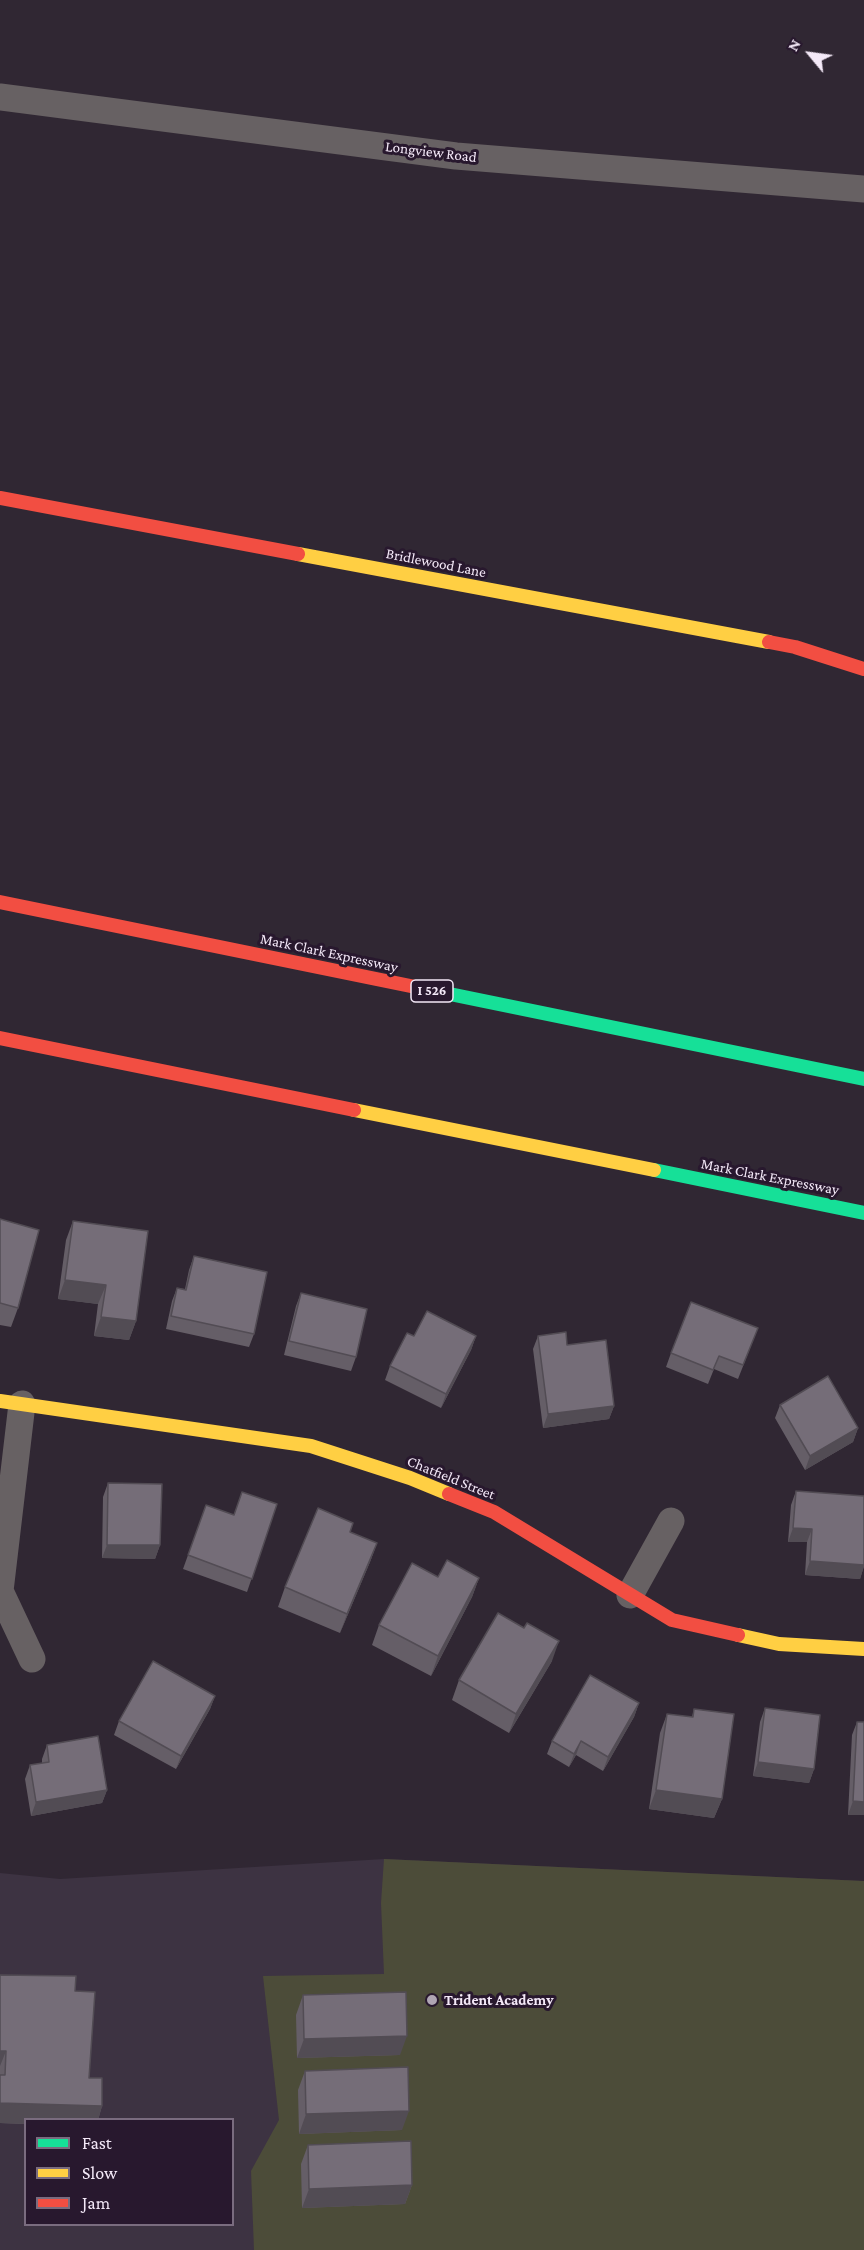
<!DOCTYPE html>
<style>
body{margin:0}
#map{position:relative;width:864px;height:2250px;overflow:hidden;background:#302733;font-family:"Crimson Pro",serif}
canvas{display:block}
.legend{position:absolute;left:24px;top:2118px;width:210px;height:108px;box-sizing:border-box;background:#28182e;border:2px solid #7a6c7f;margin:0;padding:8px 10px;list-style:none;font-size:18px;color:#f4e9f8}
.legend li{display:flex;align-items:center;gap:12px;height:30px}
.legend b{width:30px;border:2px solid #7a6c7f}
.north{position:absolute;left:780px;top:24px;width:60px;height:60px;-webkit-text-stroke:4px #28182e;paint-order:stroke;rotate:299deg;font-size:16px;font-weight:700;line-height:24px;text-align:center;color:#f4e9f8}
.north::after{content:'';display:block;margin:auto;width:21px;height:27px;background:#f4e9f8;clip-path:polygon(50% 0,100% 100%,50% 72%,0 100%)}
</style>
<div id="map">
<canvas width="864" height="2250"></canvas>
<ul class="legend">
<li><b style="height:8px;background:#16e098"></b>Fast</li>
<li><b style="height:8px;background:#ffcf43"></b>Slow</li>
<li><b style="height:8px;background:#f24e42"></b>Jam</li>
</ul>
<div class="north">N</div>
</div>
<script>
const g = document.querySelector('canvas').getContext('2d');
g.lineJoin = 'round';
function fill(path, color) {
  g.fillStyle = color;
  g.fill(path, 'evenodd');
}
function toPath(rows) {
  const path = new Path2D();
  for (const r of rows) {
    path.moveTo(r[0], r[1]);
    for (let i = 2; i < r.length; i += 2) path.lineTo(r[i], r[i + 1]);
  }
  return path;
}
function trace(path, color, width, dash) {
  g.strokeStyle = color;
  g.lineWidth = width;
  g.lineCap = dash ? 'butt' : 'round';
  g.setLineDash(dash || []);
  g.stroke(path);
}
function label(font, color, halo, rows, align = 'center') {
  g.font = font + ' "Crimson Pro",serif';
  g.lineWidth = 6;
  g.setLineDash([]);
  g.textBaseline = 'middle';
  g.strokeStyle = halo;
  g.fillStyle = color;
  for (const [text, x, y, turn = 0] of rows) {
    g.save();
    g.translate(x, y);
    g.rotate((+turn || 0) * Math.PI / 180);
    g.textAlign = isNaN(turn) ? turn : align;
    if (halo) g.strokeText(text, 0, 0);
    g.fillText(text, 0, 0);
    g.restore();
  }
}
const education = toPath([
 [384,1859,864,1881,864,2250,0,2250,0,1873,60,1879],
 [26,2120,232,2120,232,2224,26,2224]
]);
const green = toPath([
 [384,1859,864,1881,864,2250,254,2250,251,2171,279,2120,263,1976,384,1974,381,1903]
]);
const street = toPath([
 [0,97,456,156,864,189],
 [22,1404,0,1591,32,1659],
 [630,1595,671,1521]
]);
const fast = toPath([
 [435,991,864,1079],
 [654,1170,864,1213]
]);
const slow = toPath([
 [298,554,769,642],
 [354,1110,654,1170],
 [0,1401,311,1446,410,1478,449,1494],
 [738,1635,779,1644,864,1649]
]);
const jam = toPath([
 [0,498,298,554],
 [769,642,795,647,864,669],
 [0,902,435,991],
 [0,1038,354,1110],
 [449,1494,494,1512,672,1620,738,1635]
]);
const wall = toPath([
 [0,1219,18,1308,11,1327,0,1325],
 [73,1221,136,1321,129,1340,94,1336,98,1304,58,1299,66,1240],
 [194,1256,254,1334,249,1347,166,1329,172,1301,177,1288,185,1289,189,1270],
 [301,1293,356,1357,351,1371,284,1355,296,1306],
 [758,1328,738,1379,714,1369,708,1384,666,1367,671,1353],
 [414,1336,476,1336,471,1350,441,1408,385,1380,390,1366],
 [538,1336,567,1345,614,1406,609,1419,543,1428,533,1349],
 [780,1405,858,1428,853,1442,805,1470,775,1418],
 [108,1483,160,1545,155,1559,102,1558,103,1497],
 [796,1491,864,1496,864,1566,860,1579,805,1575,807,1542,788,1542,791,1505],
 [277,1504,247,1592,183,1569,206,1505,234,1515],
 [350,1532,377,1543,370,1562,340,1633,278,1607,285,1587],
 [479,1578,472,1597,431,1676,372,1645,379,1625],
 [552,1661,509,1733,452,1700,459,1680],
 [215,1696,210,1709,176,1769,114,1735,119,1721],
 [639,1703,634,1717,603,1771,576,1755,569,1767,547,1754,552,1741],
 [765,1708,814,1769,809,1783,753,1776,760,1722],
 [694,1709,722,1799,714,1818,649,1809,660,1733,667,1714,692,1717],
 [857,1722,864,1815,848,1815,852,1735],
 [47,1745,107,1790,102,1803,31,1816,25,1779,30,1765,42,1763,42,1759],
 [0,1975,75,1991,89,2078,102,2106,98,2120,26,2120,26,2124,0,2123],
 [303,1995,400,2055,297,2058,296,2015],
 [305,2071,402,2130,299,2134,298,2090],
 [308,2145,412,2185,405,2204,302,2208,301,2164]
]);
const shadedWall = toPath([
 [65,1280,106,1285,98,1304,58,1299],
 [101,1317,136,1321,129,1340,94,1336],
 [476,1336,471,1350,441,1408,446,1394],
 [614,1406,609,1419,543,1428,548,1414],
 [858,1428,853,1442,805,1470,810,1456],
 [793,1528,812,1529,807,1542,788,1542],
 [377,1543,370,1562,340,1633,347,1614],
 [107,1545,160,1545,155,1559,102,1558],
 [810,1561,864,1565,864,1566,860,1579,805,1575],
 [479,1578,472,1597,431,1676,438,1656],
 [559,1641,552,1661,509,1733,516,1714],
 [215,1696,210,1709,176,1769,181,1756],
 [639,1703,634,1717,603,1771,608,1757],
 [581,1741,576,1755,569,1767,574,1754],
 [758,1762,814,1769,809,1783,753,1776],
 [107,1790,102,1803,31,1816,36,1802],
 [656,1790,722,1799,714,1818,649,1809],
 [853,1801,864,1802,864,1815,848,1815],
 [407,2036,400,2055,297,2058,304,2039],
 [0,2051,6,2051,0,2066],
 [0,2103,102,2106,98,2120,26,2120,26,2124,0,2123],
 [409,2111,402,2130,299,2134,306,2114],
 [412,2185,405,2204,302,2208,309,2189]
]);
const building = toPath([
 [0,1219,39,1230,18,1308,0,1303,0,1219],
 [73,1221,148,1231,136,1321,101,1317,106,1285,65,1280,73,1221],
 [194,1256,267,1272,254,1334,171,1316,177,1288,186,1290,194,1256],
 [301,1293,367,1309,356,1357,289,1341,301,1293],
 [691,1302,758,1328,743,1365,719,1356,713,1370,671,1353,691,1302],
 [427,1311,476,1336,446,1394,390,1366,407,1333,414,1336,427,1311],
 [566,1332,567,1345,606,1340,614,1406,548,1414,538,1336,566,1332],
 [828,1376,858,1428,810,1456,780,1405,828,1376],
 [108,1483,162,1484,160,1545,107,1545,108,1483],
 [796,1491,864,1496,864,1565,810,1561,812,1529,793,1528,796,1491],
 [242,1492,277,1504,252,1579,188,1555,206,1505,234,1515,242,1492],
 [318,1508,353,1523,350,1532,377,1543,347,1614,285,1587,318,1508],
 [447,1560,479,1578,438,1656,379,1625,412,1563,438,1577,447,1560],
 [498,1613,524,1628,527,1623,559,1641,516,1714,459,1680,498,1613],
 [153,1661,215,1696,181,1756,119,1721,153,1661],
 [590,1675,639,1703,608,1757,581,1741,574,1754,552,1741,590,1675],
 [765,1708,820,1715,814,1769,758,1762,765,1708],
 [694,1709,734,1714,722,1799,656,1790,667,1714,693,1717,694,1709],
 [857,1722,864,1722,864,1802,853,1801,857,1722],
 [98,1736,107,1790,36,1802,30,1765,49,1762,47,1745,98,1736],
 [0,1975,76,1976,75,1991,95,1992,89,2078,102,2078,102,2106,0,2103,0,2075,5,2075,6,2051,0,2051,0,1975],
 [406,1992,407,2036,304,2039,303,1995,406,1992],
 [408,2067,409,2111,306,2114,305,2071,408,2067],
 [411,2141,412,2185,309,2189,308,2145,411,2141]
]);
const markers = [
 [432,2000,6,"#afa5b3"]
];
const shields = [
 [432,991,42]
];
const shieldNames = [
 ["I 526",432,991]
];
const streetNames = [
 ["Longview Road",431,152,7],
 ["Bridlewood Lane",436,563,11],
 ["Mark Clark Expressway",329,953,12],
 ["Mark Clark Expressway",770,1177,11],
 ["Chatfield Street",451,1478,22]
];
const poiNames = [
 ["Trident Academy",444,2000]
];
fill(education, '#3d3342');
fill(green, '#4c4c39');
trace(street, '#676163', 27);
trace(fast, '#16e098', 14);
trace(slow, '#ffcf43', 14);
trace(jam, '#f24e42', 14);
fill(wall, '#655e67');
fill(shadedWall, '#524c54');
fill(building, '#756d78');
trace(building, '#524c54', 1.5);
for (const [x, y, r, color] of markers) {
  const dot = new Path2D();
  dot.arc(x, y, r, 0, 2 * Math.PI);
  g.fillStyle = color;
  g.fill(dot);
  trace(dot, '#28182e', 2);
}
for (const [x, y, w] of shields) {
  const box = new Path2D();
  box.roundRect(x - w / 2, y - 11, w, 22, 4.5);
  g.fillStyle = '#28182e';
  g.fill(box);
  trace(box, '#f4e9f8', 1.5);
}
label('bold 14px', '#f4e9f8', null, shieldNames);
label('15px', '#f4e9f8', '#28182e', streetNames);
label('bold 15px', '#f4e9f8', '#28182e', poiNames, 'left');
</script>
